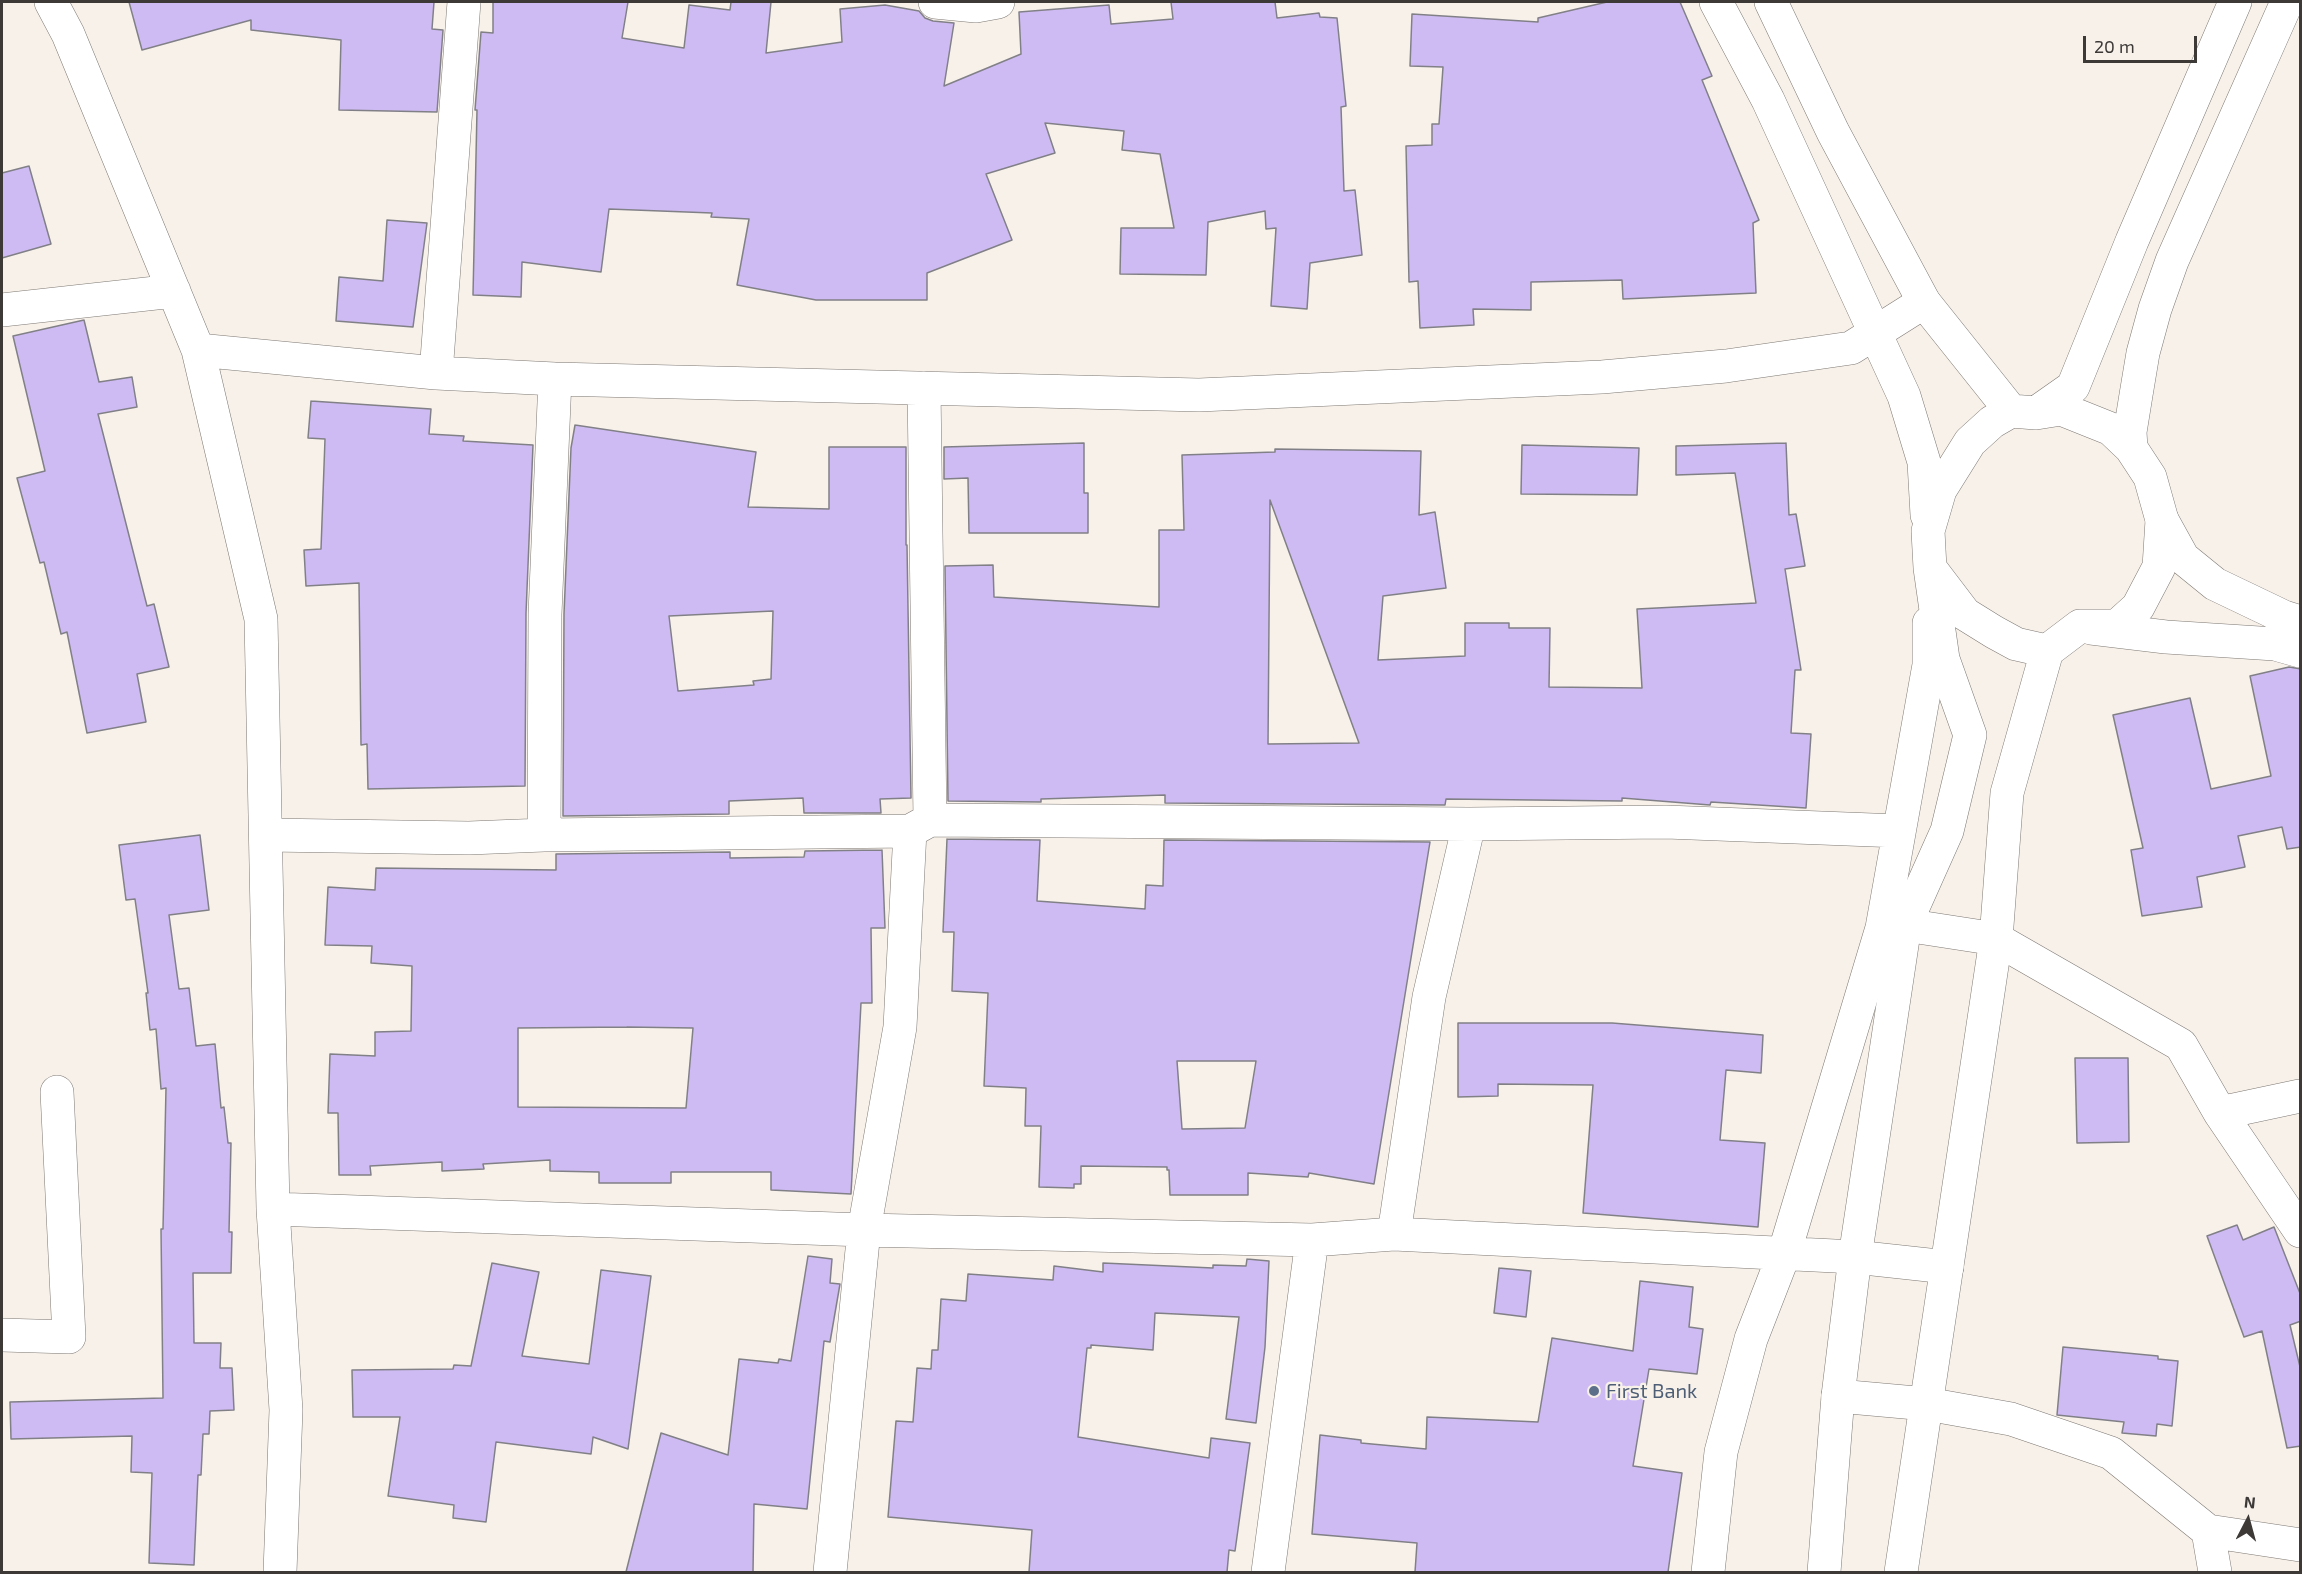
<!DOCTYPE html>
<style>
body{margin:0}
#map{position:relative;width:2302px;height:1574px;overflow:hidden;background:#f7f1ea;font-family:"Exo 2",sans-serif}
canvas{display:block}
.frame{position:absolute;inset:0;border:3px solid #3c3937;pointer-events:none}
.north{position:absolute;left:2218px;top:1490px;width:60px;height:60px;-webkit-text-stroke:4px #f7f1ea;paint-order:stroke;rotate:6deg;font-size:16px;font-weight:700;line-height:24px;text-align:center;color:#3c3937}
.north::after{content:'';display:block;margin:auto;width:21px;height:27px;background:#3c3937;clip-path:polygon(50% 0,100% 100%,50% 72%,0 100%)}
.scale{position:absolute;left:2083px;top:36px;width:114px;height:27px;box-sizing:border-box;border:3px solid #3c3937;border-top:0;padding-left:8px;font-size:18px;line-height:21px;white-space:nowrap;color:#3c3937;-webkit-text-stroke:4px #f7f1ea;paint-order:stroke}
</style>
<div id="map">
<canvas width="2302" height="1574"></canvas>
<div class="frame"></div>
<div class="north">N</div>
<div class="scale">20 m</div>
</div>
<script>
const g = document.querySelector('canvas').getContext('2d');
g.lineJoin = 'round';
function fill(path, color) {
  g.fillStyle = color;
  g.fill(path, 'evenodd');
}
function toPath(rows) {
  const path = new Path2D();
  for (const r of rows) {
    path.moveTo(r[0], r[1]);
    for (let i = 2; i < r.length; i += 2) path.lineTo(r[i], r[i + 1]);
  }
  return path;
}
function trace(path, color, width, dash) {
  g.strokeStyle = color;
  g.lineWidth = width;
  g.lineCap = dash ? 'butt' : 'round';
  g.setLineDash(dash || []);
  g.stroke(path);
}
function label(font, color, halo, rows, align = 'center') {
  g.font = font + ' "Exo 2",sans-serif';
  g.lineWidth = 4.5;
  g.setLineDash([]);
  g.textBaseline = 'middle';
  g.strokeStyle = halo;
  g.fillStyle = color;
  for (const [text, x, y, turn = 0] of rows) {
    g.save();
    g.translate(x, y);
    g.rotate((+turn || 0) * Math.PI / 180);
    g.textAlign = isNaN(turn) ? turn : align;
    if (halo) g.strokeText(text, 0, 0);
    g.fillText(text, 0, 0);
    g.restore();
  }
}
const building = toPath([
 [129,2,434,2,432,29,443,30,437,112,339,110,341,40,251,30,251,20,142,50,129,2],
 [493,2,628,2,622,38,684,48,689,5,730,10,731,2,771,2,766,53,842,42,840,9,885,5,919,11,925,18,933,21,954,23,944,86,1021,54,1019,12,1109,5,1111,24,1173,19,1171,2,1275,2,1277,18,1319,13,1320,17,1337,18,1346,106,1341,107,1344,191,1355,190,1362,255,1310,263,1307,309,1271,306,1276,228,1266,229,1265,211,1208,222,1206,275,1120,274,1121,228,1174,228,1160,154,1122,150,1124,131,1045,123,1055,153,986,174,1012,240,927,273,927,300,816,300,737,285,749,219,711,217,712,213,609,209,601,272,522,262,521,297,473,295,477,110,475,110,481,32,493,33,493,2],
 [1607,2,1680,2,1712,76,1702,80,1759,220,1753,223,1756,293,1623,299,1622,280,1531,282,1531,310,1473,309,1474,325,1420,328,1418,281,1409,282,1406,146,1432,145,1432,124,1439,124,1443,67,1410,66,1412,14,1538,22,1538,18,1607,2],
 [29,166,51,244,2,258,2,173,29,166],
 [387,220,427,223,413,327,336,321,339,277,383,281,387,220],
 [84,320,99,382,132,377,137,407,98,414,147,606,154,604,169,667,137,674,146,722,87,733,67,632,61,634,44,562,40,563,17,478,45,471,13,336,84,320],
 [311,401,431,409,429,434,464,436,463,441,533,445,526,613,525,786,368,789,367,744,361,745,359,583,306,586,304,550,321,549,325,439,308,438,311,401],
 [575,425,756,452,748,507,829,509,829,447,906,447,906,545,907,545,911,798,880,799,881,813,804,813,803,798,729,801,729,814,563,816,564,614,571,448,575,425],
 [773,611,771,679,753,681,754,685,678,691,669,616,773,611],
 [1084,443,1084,493,1088,493,1088,533,969,533,968,478,944,479,944,447,1084,443],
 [1786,443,1789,515,1796,514,1805,566,1785,569,1801,670,1795,670,1791,733,1811,734,1806,808,1711,802,1710,805,1622,798,1622,801,1446,799,1445,805,1165,803,1165,795,1041,799,1041,802,948,801,945,566,993,565,994,597,1159,607,1159,530,1184,530,1182,455,1275,452,1275,449,1421,451,1419,515,1435,512,1446,588,1383,596,1378,660,1465,656,1465,623,1509,623,1509,628,1550,628,1549,687,1642,688,1637,609,1756,603,1735,473,1676,475,1676,446,1786,443],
 [1270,500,1359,743,1268,744,1270,500],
 [1522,445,1639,448,1637,495,1521,494,1522,445],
 [2289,667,2301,669,2301,847,2287,849,2282,827,2238,836,2245,867,2197,877,2202,907,2142,916,2131,850,2143,848,2113,715,2190,698,2211,789,2271,776,2250,676,2289,667],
 [200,835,209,910,169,915,179,989,189,988,196,1046,215,1044,221,1108,224,1107,228,1143,231,1143,229,1232,232,1232,231,1273,193,1273,194,1343,221,1343,220,1368,232,1368,234,1410,210,1411,209,1434,203,1434,201,1475,198,1475,194,1565,149,1563,152,1473,131,1472,132,1436,11,1439,10,1402,163,1398,161,1229,163,1229,166,1088,161,1089,156,1029,150,1030,146,993,148,993,135,899,126,900,119,845,200,835],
 [947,839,1040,840,1037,901,1145,909,1146,885,1163,886,1164,840,1430,842,1374,1184,1309,1173,1308,1177,1248,1173,1248,1195,1170,1195,1169,1170,1167,1170,1167,1167,1081,1166,1081,1184,1074,1184,1074,1188,1039,1187,1041,1126,1025,1126,1026,1088,984,1086,988,993,952,991,954,932,943,932,947,839],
 [1177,1061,1256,1061,1245,1128,1182,1129,1177,1061],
 [882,850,885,928,871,928,872,1003,861,1003,851,1194,771,1190,771,1172,671,1172,671,1183,599,1183,599,1172,550,1171,550,1160,483,1164,484,1169,442,1171,442,1162,370,1166,371,1175,339,1175,338,1113,328,1113,330,1054,375,1056,375,1032,411,1031,412,966,371,963,372,946,325,945,328,887,375,890,376,868,556,870,556,854,730,852,730,858,804,857,805,851,882,850],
 [627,1027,693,1028,686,1108,518,1107,518,1028,627,1027],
 [1458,1023,1612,1023,1763,1035,1761,1073,1726,1070,1720,1140,1765,1143,1758,1227,1583,1213,1593,1085,1498,1084,1498,1096,1458,1097,1458,1023],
 [2075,1058,2128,1058,2129,1142,2077,1143,2075,1058],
 [2237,1225,2243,1240,2274,1227,2301,1296,2301,1321,2290,1325,2301,1371,2301,1446,2287,1448,2262,1331,2244,1337,2207,1236,2237,1225],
 [808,1256,832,1259,830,1283,840,1284,830,1342,824,1341,807,1509,754,1504,753,1572,626,1572,661,1433,728,1455,739,1359,778,1363,779,1359,791,1361,808,1256],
 [1247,1259,1269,1261,1265,1347,1256,1423,1226,1419,1239,1317,1155,1313,1153,1350,1091,1345,1091,1348,1087,1348,1078,1437,1209,1458,1211,1438,1250,1443,1235,1551,1229,1550,1227,1572,1029,1572,1032,1530,888,1517,896,1421,913,1422,917,1368,931,1369,932,1350,938,1350,941,1299,966,1301,968,1274,1053,1280,1054,1266,1103,1272,1103,1263,1213,1268,1213,1265,1246,1266,1247,1259],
 [492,1263,539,1272,522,1356,589,1364,601,1270,651,1276,628,1449,593,1437,591,1454,496,1442,486,1522,453,1518,454,1505,388,1496,400,1417,353,1417,352,1370,453,1369,454,1365,471,1366,492,1263],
 [1499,1268,1531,1271,1526,1317,1494,1313,1499,1268],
 [1640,1281,1693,1287,1689,1327,1703,1329,1697,1374,1649,1369,1633,1466,1682,1473,1668,1572,1415,1572,1417,1543,1312,1534,1320,1435,1361,1440,1361,1443,1426,1449,1427,1417,1538,1422,1552,1338,1633,1351,1640,1281],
 [2063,1347,2158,1356,2158,1359,2178,1361,2172,1426,2157,1424,2156,1436,2122,1433,2124,1422,2057,1415,2063,1347]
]);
const street = toPath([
 [51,2,68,34,198,350,261,619,273,1209,286,1410,280,1572],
 [935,2,976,6,998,2],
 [2,310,174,291],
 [198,350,436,373,555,379,1199,395,1602,377,1726,366,1851,348,1924,302],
 [436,373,464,2],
 [924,388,930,820],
 [2162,520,2183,558,2215,584,2284,617,2300,622],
 [2091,628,2166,637,2275,644,2300,651],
 [267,835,469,838,544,835,910,831,930,820,1469,824,1666,822,1899,831],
 [544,835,545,614,555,379],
 [1905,925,1996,939,2181,1045,2220,1113,2300,1231],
 [2220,1113,2300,1096],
 [273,1209,864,1230,1312,1240,1394,1234,1855,1257,1947,1267],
 [1394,1234,1429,997,1469,824],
 [2,1335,69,1337,57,1092],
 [1838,1396,1927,1404,2011,1419,2111,1453,2208,1531,2215,1572],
 [2208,1531,2300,1545],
 [830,1572,864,1230,900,1027,910,831],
 [1268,1572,1312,1240],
 [1708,1572,1721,1452,1751,1339,1784,1254,1882,928,1929,665,1929,623]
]);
const secondary = toPath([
 [1716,2,1768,100,1904,396,1924,462,1927,515],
 [1771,2,1833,132,1924,302,2011,411],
 [2036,413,2061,409,2111,429,2131,448,2150,477,2162,520,2159,567,2138,607,2117,626,2080,626,2047,651,2016,644,1994,632,1965,614,1930,568,1928,531,1940,490,1970,442,1992,422,2011,411,2036,413,2073,387,2132,241,2235,2],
 [2131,448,2130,432,2136,395,2143,353,2155,309,2172,261,2287,2],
 [1824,1572,1838,1396,1855,1257,1905,925,1947,831,1970,735,1943,659,1930,568],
 [1901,1572,1996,939,2007,793,2047,651]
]);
const markers = [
 [1594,1391,6,"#5c6f8a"]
];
const serviceNames = [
 ["First Bank",1606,1391]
];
fill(building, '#cebbf3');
trace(building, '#828087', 1.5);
trace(street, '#7e7873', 34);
trace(secondary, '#7e7873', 34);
trace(street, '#fff', 33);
trace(secondary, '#fff', 33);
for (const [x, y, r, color] of markers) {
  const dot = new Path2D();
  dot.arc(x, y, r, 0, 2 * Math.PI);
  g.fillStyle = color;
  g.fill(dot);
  trace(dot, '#f7f1ea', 2);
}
label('20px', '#4e5e75', '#f7f1ea', serviceNames, 'left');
</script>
